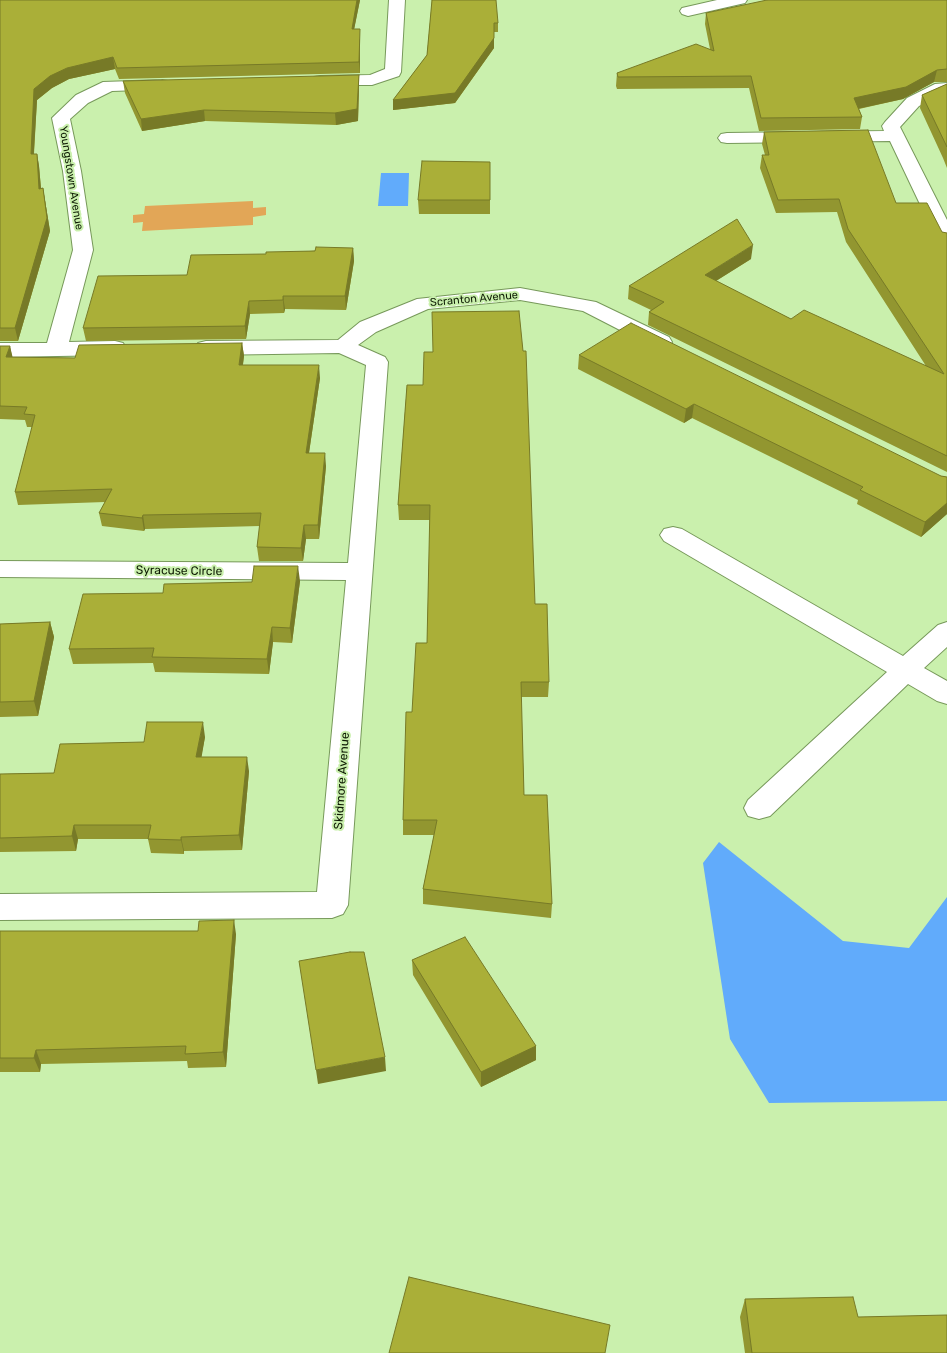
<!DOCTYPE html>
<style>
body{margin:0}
canvas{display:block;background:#caf0ad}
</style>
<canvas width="947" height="1353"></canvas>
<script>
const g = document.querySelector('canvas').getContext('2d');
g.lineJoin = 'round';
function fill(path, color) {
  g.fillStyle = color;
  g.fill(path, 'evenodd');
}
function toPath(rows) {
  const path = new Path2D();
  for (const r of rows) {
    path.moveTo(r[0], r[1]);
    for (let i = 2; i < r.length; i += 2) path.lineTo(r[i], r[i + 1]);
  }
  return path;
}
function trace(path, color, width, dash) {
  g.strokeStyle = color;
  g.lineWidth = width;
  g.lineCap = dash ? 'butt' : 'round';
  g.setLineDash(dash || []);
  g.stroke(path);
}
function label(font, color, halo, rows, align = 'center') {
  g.font = font + ' Rubik,sans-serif';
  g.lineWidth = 4;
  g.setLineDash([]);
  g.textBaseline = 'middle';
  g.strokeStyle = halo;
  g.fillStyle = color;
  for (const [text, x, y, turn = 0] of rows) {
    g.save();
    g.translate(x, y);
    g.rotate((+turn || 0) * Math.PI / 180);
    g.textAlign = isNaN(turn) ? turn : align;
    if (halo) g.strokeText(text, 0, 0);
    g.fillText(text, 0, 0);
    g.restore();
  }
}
const green = toPath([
 [253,201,253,208,266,207,266,215,253,217,253,225,142,231,143,222,133,223,133,215,144,214,145,206]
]);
const water = toPath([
 [381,173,409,173,408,206,378,206],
 [719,842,843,941,909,948,947,897,947,1101,769,1103,730,1039,703,863]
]);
const street = toPath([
 [389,0,405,0,401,72,399,76,372,85,314,85,311,81,314,77,320,76,370,75,385,69,389,0],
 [717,0,747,0,745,3,688,16,682,14,680,11,682,8,717,0],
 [162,80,168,81,171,85,168,89,112,91,88,103,70,119,81,171,93,250,69,342,115,341,123,343,126,348,123,353,115,355,0,357,0,343,47,343,73,250,63,171,52,118,76,95,103,82,162,80],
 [947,83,947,93,919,106,900,127,947,220,947,246,940,244,937,240,890,141,727,143,721,142,718,138,721,134,727,133,884,131,882,126,885,122,907,98,935,84,947,83],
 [520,288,596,302,669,337,672,342,669,347,661,348,653,347,583,311,520,300,428,309,376,332,358,345,385,357,388,362,348,905,343,914,332,918,0,920,0,894,317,892,346,580,0,577,0,561,348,563,366,365,339,353,206,355,198,353,195,348,198,343,206,341,338,340,360,322,417,299,520,288],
 [673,527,682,529,903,656,938,625,947,622,947,647,924,668,947,681,947,704,937,701,908,684,770,816,759,819,748,816,744,808,748,800,887,672,664,541,660,535,664,529,673,527]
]);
const wall = toPath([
 [0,0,360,0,354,29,360,40,360,73,119,79,115,69,69,79,52,88,37,100,34,154,37,154,39,166,41,188,43,188,50,231,18,341,0,341],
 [432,0,498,23,498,32,494,32,494,48,455,103,393,110,393,100,427,55],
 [947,0,947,82,934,82,903,99,859,109,862,117,860,129,759,131,749,88,617,89,616,86,617,73,710,49,705,24,706,13],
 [123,81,359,86,358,121,336,125,205,121,142,131,125,93],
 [947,84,947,168,943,158,920,108,922,95],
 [764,132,896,203,942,232,947,233,947,472,648,325,649,312,651,310,628,299,629,286,751,259,716,281,791,319,926,366,846,242,837,212,776,213,760,168,762,155,765,155,762,144],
 [490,162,490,214,419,214,418,200],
 [353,248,354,261,346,310,285,309,284,313,250,314,246,339,86,341,83,328,187,275,266,254],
 [242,343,244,356,243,365,320,378,309,453,326,466,319,539,306,539,303,561,259,561,257,547,260,526,145,529,144,531,102,526,99,513,105,502,18,505,15,492,32,427,27,427,25,420,0,419,0,346,10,346,12,357,75,358],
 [579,355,941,476,947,477,947,514,921,537,857,504,858,500,692,418,684,423,578,369],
 [407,385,535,604,549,682,548,697,521,697,524,795,552,904,551,918,423,904,423,889,434,835,403,835,403,820,412,712,427,643,430,520,399,520,398,505],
 [300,581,292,643,273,642,269,674,155,672,153,663,73,664,69,649,163,593],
 [50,622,54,637,38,716,0,717,0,624],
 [205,737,201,757,249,771,242,850,184,851,184,854,151,853,148,839,78,839,76,851,0,852,0,774,54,773,144,742],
 [0,931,236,934,226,1067,188,1068,187,1061,41,1064,40,1072,0,1072],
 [412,960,536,1046,536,1060,481,1087,413,975],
 [745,1299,858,1317,947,1353,745,1353,740,1317]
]);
const shadedWall = toPath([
 [357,0,360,0,352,40,352,29],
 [360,29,360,73,359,62],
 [494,38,494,48,455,103,393,110,393,100],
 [113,57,115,69,69,79,52,88,37,100,33,166,31,154,34,89,50,76,67,68],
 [937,70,934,82,903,99,852,110,854,98],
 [359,75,359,86,358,121,336,125,335,113],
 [204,110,205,121,142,131,141,119],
 [37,154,39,166,42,201,39,189],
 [43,188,50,231,18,341,15,328],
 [753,245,751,259,703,289,705,275],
 [353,248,354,261,346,310,345,296],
 [283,296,285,309,284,313,283,300],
 [249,301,250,314,246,339,245,326],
 [242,343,244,356,241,377,239,365],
 [10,346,13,359,6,357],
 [319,365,320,378,307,466,306,453],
 [694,404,692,418,684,423,686,409],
 [325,453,326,466,319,539,318,525],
 [947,503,947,514,921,537,925,522],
 [143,515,145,529,144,531,142,518],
 [304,525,306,539,303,561,301,548],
 [298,566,300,581,292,643,290,628],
 [50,622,54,637,38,716,34,701],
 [272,627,273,642,269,674,267,659],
 [203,722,205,737,199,772,196,757],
 [247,757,249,771,242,850,239,835],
 [74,825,78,839,76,851,72,836],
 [181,837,184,851,184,854,181,840],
 [234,920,236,934,226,1067,223,1052],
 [536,1046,536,1060,481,1087,481,1072],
 [36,1050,41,1064,40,1072,34,1058],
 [385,1057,386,1071,318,1084,316,1070]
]);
const building = toPath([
 [0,0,357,0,352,29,360,29,359,62,117,68,113,57,67,68,50,76,34,89,31,154,37,154,39,189,43,188,47,218,15,328,0,328,0,0],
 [432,0,496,0,498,23,494,23,494,38,455,93,393,100,427,55,432,0],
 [767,0,947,0,947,69,937,70,906,87,854,98,862,117,761,118,751,76,618,77,617,73,696,44,714,51,706,13,767,0],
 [359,75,357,109,335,113,204,110,141,119,123,81,359,75],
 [947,84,947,147,922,95,947,84],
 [868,130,896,203,927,203,942,232,947,233,947,456,649,312,664,302,629,286,737,219,753,245,705,275,791,319,804,310,944,374,848,229,839,199,778,200,762,155,769,155,764,132,868,130],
 [422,161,490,162,490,200,418,200,422,161],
 [316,247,353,248,345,296,283,296,283,300,249,301,245,326,83,328,98,276,187,275,191,255,266,254,266,252,315,251,316,247],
 [519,311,523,351,526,351,535,604,547,604,549,682,521,682,524,795,547,795,552,904,423,889,437,820,403,820,406,712,412,712,416,643,427,643,430,505,398,505,407,385,423,385,424,352,433,352,432,312,519,311],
 [631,323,941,476,947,477,947,503,925,522,860,490,863,487,694,404,686,409,579,355,631,323],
 [242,343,239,365,319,365,306,453,325,453,318,525,304,525,301,548,257,547,261,513,143,515,142,518,99,513,112,489,15,492,35,415,24,414,27,407,0,406,0,346,10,346,6,357,75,358,79,345,242,343],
 [254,566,298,566,290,628,272,627,267,659,152,657,154,648,69,649,83,594,163,593,164,584,252,582,254,566],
 [50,622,34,701,0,702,0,624,50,622],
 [147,722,203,722,196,757,247,757,239,835,181,837,181,840,148,839,151,825,74,825,72,836,0,838,0,774,54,773,60,744,144,742,147,722],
 [234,920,223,1052,185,1054,186,1046,36,1050,34,1058,0,1058,0,931,198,931,199,921,234,920],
 [465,937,536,1046,481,1072,412,960,465,937],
 [350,952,364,952,385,1057,316,1070,299,961,350,952],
 [409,1277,610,1325,605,1353,389,1353,409,1277],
 [853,1297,858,1317,947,1315,947,1353,752,1353,745,1299,853,1297]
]);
const farStreetnames = [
 ["Youngstown Avenue",71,178,81],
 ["Scranton Avenue",474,299,-5]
];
const streetNames = [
 ["Syracuse Circle",179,571,1],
 ["Skidmore Avenue",342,781,-86]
];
fill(green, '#e2a657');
fill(water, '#61abfb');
trace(street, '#77995a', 2);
fill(street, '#fff');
fill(wall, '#929630');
fill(shadedWall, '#777a27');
fill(building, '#aaaf38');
trace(building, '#777a27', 1);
label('11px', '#0d1a03', '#caf0ad', farStreetnames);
label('12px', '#0d1a03', '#caf0ad', streetNames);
</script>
